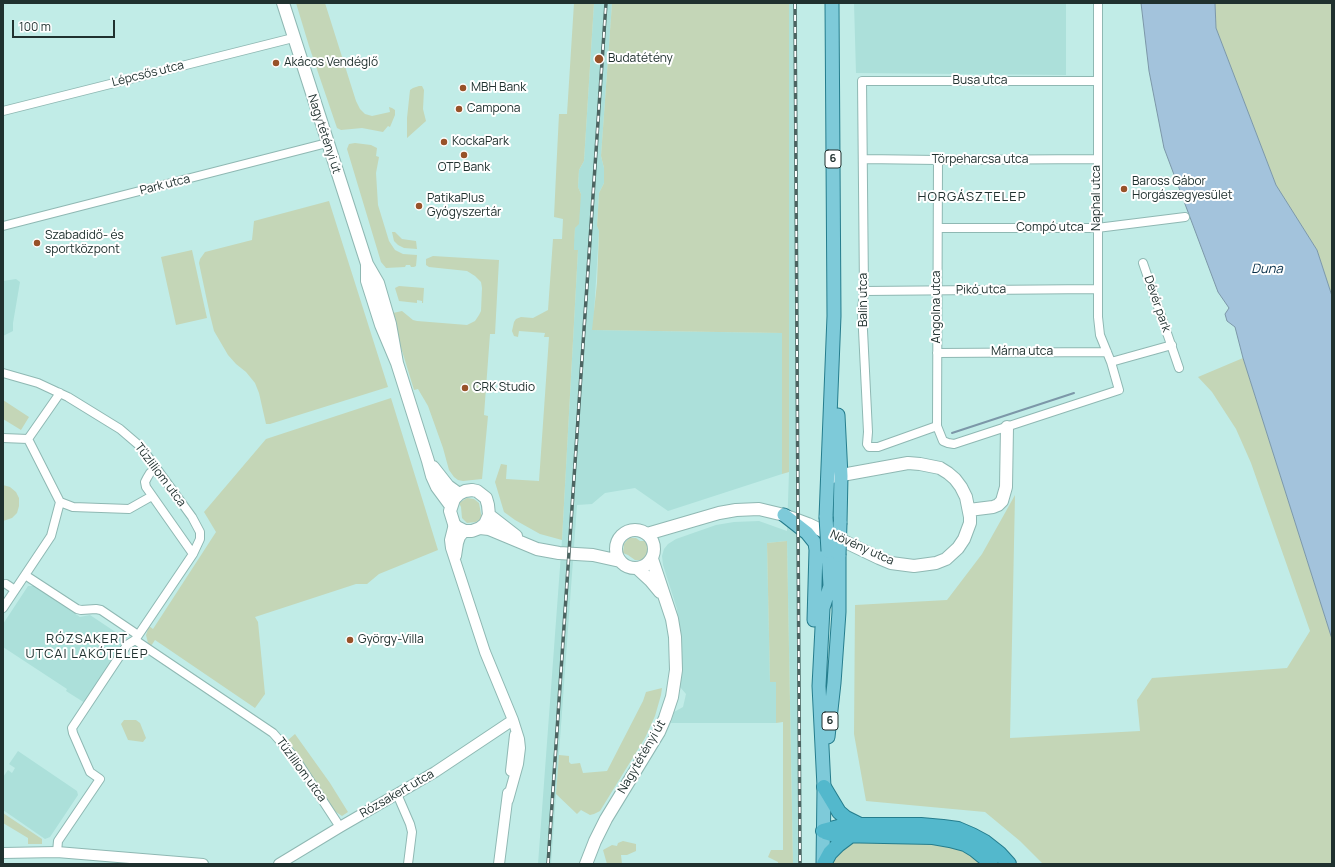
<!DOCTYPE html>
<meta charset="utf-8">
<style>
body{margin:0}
#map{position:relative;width:1335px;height:867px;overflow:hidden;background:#c1ece7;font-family:Manrope,sans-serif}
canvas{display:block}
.frame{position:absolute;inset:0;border:4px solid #20312f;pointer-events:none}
.scale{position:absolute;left:12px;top:20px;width:103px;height:18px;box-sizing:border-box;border:2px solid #20312f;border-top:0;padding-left:5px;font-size:12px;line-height:14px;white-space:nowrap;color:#20312f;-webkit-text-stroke:3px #fff;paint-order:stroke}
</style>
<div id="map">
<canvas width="1335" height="867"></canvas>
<div class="frame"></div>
<div class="scale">100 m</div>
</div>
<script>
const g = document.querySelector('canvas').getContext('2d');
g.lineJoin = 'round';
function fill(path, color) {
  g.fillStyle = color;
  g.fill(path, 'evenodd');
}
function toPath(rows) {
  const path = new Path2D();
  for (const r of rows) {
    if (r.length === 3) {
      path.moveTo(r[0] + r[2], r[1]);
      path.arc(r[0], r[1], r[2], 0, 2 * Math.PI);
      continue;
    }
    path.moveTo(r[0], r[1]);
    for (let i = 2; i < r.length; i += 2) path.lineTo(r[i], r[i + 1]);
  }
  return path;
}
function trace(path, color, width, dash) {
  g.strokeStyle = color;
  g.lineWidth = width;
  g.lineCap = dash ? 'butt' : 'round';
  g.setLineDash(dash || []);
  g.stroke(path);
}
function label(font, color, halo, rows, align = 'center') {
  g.font = font + ' Manrope,sans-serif';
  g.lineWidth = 4;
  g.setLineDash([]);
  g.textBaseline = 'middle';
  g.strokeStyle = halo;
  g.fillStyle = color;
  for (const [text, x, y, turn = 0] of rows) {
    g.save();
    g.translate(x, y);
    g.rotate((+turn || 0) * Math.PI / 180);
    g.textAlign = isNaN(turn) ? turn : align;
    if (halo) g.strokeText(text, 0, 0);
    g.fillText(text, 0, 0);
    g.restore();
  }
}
const built = toPath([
 [594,3,612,3,601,156,604,168,604,183,599,193,597,226,599,231,593,330,782,333,782,474,668,511,635,488,605,493,592,504,577,505,551,864,538,864,562,540,578,250,573,250,575,228,581,194,578,187,579,170,584,161],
 [789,3,797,3,802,864,793,864,787,541,767,543,770,682,776,682,776,723,671,723,674,712,683,707,686,694,680,687,682,657,677,609,663,565,662,556,664,549,668,544,676,539,716,525,734,522,759,521,787,531,789,472],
 [854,3,1066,3,1066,75,856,73],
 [16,279,20,282,13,323,13,331,3,336,3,281],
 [28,586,34,586,80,617,90,615,120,635,123,646,85,703,66,691,67,689,3,647,3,624],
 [18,751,77,791,78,795,50,837,45,839,3,810,3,777,8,770,12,773,15,768,9,764]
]);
const green = toPath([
 [296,3,325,3,356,101,360,109,365,114,372,116,390,112,389,107,392,108,395,110,395,115,390,127,388,126,383,132,362,128,341,130,337,128,309,46],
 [574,3,594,3,584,161,579,170,578,187,581,194,579,224,575,228,574,245,574,250,578,250,562,540,540,534,515,520,504,512,495,482,501,464,507,465,506,479,539,481,549,337,544,337,545,333,519,331,518,337,514,336,512,331,514,322,516,319,521,317,533,318,548,310,553,239,562,239,563,219,554,217,556,174,559,114,567,114],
 [612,3,789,3,789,472,782,474,782,333,592,330,597,283,599,231,597,226,599,193,604,183,604,168,601,156],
 [1215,3,1332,3,1332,296,1317,250,1276,185,1216,28],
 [419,86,422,86,424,90,423,109,426,121,407,138,407,118,410,90,413,88],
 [355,143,371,145,377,148,376,156,379,157,376,173,378,205,389,241,395,250,403,254,417,255,416,266,414,267,411,267,410,265,406,265,405,267,386,268,381,262,347,149,349,144],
 [329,201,388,387,270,424,266,424,259,393,255,383,246,372,236,364,228,355,214,331,210,315,199,263,200,259,205,252,252,240,254,221],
 [392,232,395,232,402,239,416,241,417,249,404,248,398,245,394,241],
 [192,250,207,318,176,325,161,257],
 [433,256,499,260,495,334,490,334,484,415,488,416,482,479,463,481,458,480,454,477,449,470,443,448,428,406,418,389,414,390,392,318,393,313,402,311,413,320,417,321,467,325,475,321,479,315,481,311,482,288,481,282,475,276,467,271,429,267,426,265,426,259],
 [399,286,424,288,423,303,422,303,422,301,417,300,417,303,399,301,395,288],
 [1243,358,1332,639,1332,864,1043,864,1020,841,985,812,866,801,854,734,855,605,947,600,982,554,1015,495,1010,738,1140,731,1137,700,1152,678,1287,668,1310,631,1251,463,1236,429,1212,392,1198,377],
 [391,398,438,550,379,574,367,584,356,584,255,617,258,622,265,694,255,708,155,640,151,646,148,643,146,635,149,626,153,629,216,532,204,512,266,439],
 [3,400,29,417,21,430,3,419],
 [3,485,10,487,16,492,19,498,19,506,17,513,12,518,3,521],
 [467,498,474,499,479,503,481,514,483,517,476,522,467,523,462,518,461,507,459,503],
 [629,538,636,538,640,541,647,541,648,551,645,557,641,560,635,560,628,555,623,553,624,544],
 [787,541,793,864,778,864,778,862,768,857,771,850,783,850,783,722,776,723,776,682,770,682,767,543],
 [662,688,661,695,655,716,645,738,600,811,594,814,590,815,581,810,577,814,556,794,559,755,569,756,569,762,571,764,580,763,583,773,607,771,643,701,646,692],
 [124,720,136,720,140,723,146,738,143,742,128,740,121,724],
 [295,734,330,783,348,812,342,816,333,810,288,740],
 [3,813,42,839,42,844,28,844,28,838,3,823],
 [623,841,636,844,636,851,627,855,621,855,622,864,607,864,603,850,612,845,617,846,618,843],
 [854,841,942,844,960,847,984,864,832,864,835,853]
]);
const water = toPath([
 [1141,3,1215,3,1216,28,1276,185,1317,250,1332,296,1332,639,1243,358,1235,327,1227,321,1225,314,1229,308,1218,292,1164,148,1149,71,1141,3]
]);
const stream = toPath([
 [952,433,1074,393]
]);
const minor = toPath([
 [3,111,293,38],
 [863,159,938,160,1098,159],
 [938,160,937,426,943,441,948,443,954,444,1119,390,1111,362,1100,335,1098,317,1098,3],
 [3,226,327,143],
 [938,228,1097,228,1185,217],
 [1143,263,1179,368],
 [864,291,1097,289],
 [937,353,1107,352],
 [1111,362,1172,345],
 [3,373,38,383,68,397,120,429,141,447,192,517,200,532,200,539,193,554,135,640,273,733,295,758,340,827],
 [937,426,878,447,869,447,867,444,868,432,862,310,864,291,862,81,1098,81],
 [3,438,28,439],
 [156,468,150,473,147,478,145,482,146,487,193,554],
 [60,502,73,507,129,509,152,496],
 [25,575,77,609,81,610,96,609,101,610,138,635],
 [6,584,15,590],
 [3,608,51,536,60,502,28,439,60,393],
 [397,794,410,824,412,832,408,864],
 [57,852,58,841,100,779,90,772,73,733,72,728,127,645,135,640]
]);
const tertiary = toPath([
 [454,524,450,540,451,548,485,652,513,720,519,739,520,748,518,764,508,800],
 [456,556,458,543,460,537,465,531],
 [511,771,515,735],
 [3,853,57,852,203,864],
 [279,864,340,827,435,772,513,720],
 [499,864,508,793]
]);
const secondary = toPath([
 [283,3,367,264,378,283,390,324,397,363],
 [367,265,367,281,381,325,397,363,428,461,432,476,437,487,451,506],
 [433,467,448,486,459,494],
 [472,490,477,491,486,498,488,505,489,515,485,524,480,528,472,531,465,531,457,527,454,524,450,511,454,499,459,494,465,491,472,490],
 [969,510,993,507,998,505,1002,501,1006,487,1007,427],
 [489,515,516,536],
 [480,528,489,529,537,549,559,553,593,555,620,561],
 [635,549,19],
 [647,534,719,513,736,510,759,509,784,515,808,524,879,558,891,563,914,566,936,563,946,559,958,548,964,539,970,523,970,517,966,497,961,487,955,479,948,473,940,468,920,464,908,463,831,477],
 [637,568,650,580,660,592],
 [586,864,595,841,606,819,659,732,665,718,672,697,676,670,675,637,672,619,652,559]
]);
const primary = toPath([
 [838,415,841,476,840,523],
 [784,515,807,533,815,543,816,550,814,620],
 [826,517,834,316,832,3],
 [828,737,834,683,839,612,839,555],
 [823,864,824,787,819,686,823,608,830,586,828,551]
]);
const trunk = toPath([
 [824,787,839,812,846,818,860,825],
 [823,831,842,826,860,825,921,825,943,827,958,829,972,835,985,842,999,853,1009,864],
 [825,832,835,835,933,837,950,840,965,844,975,850,986,859,991,864],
 [824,864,830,853,838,845,850,836]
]);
const rail = toPath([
 [795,3,800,864],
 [548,864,606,3]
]);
const primaryBridge = toPath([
 [826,517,828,551],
 [839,555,840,523]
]);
const markers = [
 [599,59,5,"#985229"],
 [276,63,4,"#985229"],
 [463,88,4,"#985229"],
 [459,109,4,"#985229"],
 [444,142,4,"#985229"],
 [464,155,4,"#985229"],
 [1124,189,4,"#985229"],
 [419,206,4,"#985229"],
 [37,243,4,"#985229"],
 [465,388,4,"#985229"],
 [350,640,4,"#985229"]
];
const shields = [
 [833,159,16],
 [830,721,16]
];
const shieldNames = [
 ["6",833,159],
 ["6",830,721]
];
const poiNames = [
 ["Budatétény",608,59],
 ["Akácos Vendéglő",284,63],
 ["MBH Bank",471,88],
 ["Campona",467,109],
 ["KockaPark",452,142],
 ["OTP Bank",464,168,"center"],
 ["Baross Gábor",1132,182],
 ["Horgászegyesület",1132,196],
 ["PatikaPlus",427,199],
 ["Gyógyszertár",427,213],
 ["Szabadidő- és",45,236],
 ["sportközpont",45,250],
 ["CRK Studio",473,388],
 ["György-Villa",358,640]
];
const streetNames = [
 ["Lépcsős utca",148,74,-14],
 ["Busa utca",980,81],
 ["Nagytétényi út",324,134,72],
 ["Törpeharcsa utca",980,160],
 ["Park utca",165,185,-14],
 ["Naphal utca",1097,198,-90],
 ["Compó utca",1050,228],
 ["Pikó utca",981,290,-1],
 ["Balin utca",864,300,-90],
 ["Dévér park",1157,304,71],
 ["Angolna utca",937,307,-90],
 ["Márna utca",1022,352],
 ["Tűzliliom utca",160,475,53],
 ["Növény utca",862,548,24],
 ["Nagytétényi út",642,757,-60],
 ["Tűzliliom utca",301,770,54],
 ["Rózsakert utca",397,794,-30]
];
const neighbourhoodNames = [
 ["HORGÁSZTELEP",972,197],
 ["RÓZSAKERT",87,639],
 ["UTCAI LAKÓTELEP",87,654]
];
const waterNames = [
 ["Duna",1267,269]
];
fill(built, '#ace0da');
fill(green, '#c4d6b7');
fill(water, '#a3c3dc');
trace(water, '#7c97a8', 1);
trace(stream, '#7c97a8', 2);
trace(minor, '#8fb8b3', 10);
trace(tertiary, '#8fb8b3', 12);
trace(secondary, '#8fb8b3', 14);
trace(primary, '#257d8d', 15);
trace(trunk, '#257d8d', 16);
trace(minor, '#fff', 8);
trace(tertiary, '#fff', 10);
trace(secondary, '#fff', 12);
trace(primary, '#7ecad9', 13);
trace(trunk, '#53b8cc', 14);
trace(rail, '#4c6461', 3.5);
trace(rail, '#fff', 2, [6]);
trace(primaryBridge, '#257d8d', 15, []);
trace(primaryBridge, '#7ecad9', 13);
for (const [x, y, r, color] of markers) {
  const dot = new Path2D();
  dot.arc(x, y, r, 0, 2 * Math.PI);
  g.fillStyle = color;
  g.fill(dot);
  trace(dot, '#fff', 1.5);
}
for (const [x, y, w] of shields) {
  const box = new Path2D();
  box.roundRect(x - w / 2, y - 9, w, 18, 3);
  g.fillStyle = '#fff';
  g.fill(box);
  trace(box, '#20312f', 1);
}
label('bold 11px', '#20312f', null, shieldNames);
label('12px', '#20312f', '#fff', poiNames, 'left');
label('12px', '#20312f', '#fff', streetNames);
g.letterSpacing = '1px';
label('13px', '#20312f', '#fff', neighbourhoodNames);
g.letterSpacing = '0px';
label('italic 13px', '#062e48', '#fff', waterNames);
</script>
